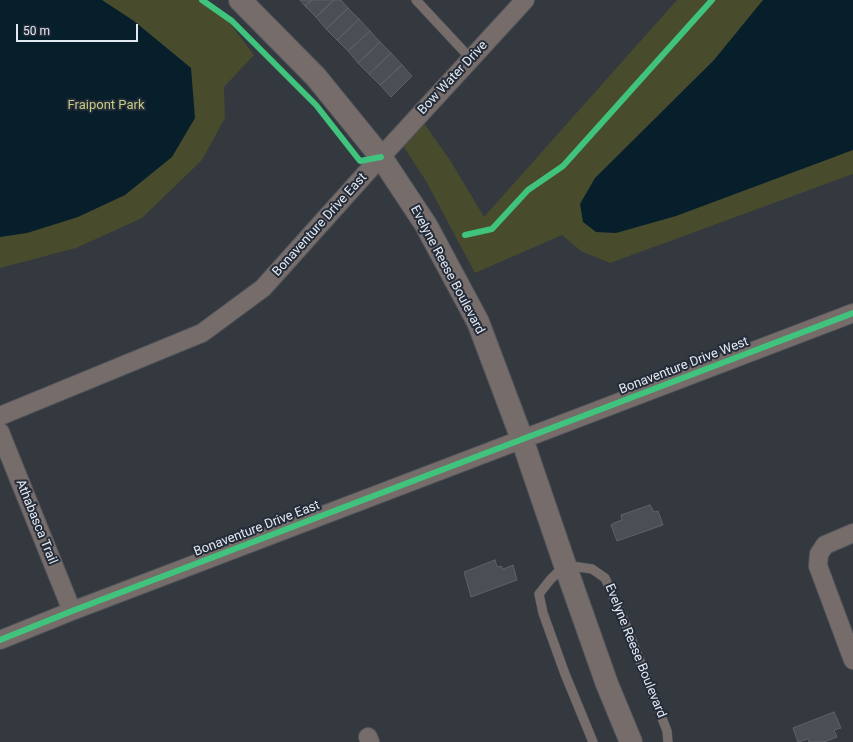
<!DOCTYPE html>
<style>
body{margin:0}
#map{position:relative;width:853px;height:742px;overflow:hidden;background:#34383f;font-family:Roboto,sans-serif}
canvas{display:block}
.scale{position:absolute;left:16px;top:24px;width:122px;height:18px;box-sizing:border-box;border:2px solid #e3e9f1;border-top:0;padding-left:5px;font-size:12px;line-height:14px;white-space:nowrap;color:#e3e9f1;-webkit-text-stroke:3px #252c39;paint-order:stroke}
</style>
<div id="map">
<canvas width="853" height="742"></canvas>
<div class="scale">50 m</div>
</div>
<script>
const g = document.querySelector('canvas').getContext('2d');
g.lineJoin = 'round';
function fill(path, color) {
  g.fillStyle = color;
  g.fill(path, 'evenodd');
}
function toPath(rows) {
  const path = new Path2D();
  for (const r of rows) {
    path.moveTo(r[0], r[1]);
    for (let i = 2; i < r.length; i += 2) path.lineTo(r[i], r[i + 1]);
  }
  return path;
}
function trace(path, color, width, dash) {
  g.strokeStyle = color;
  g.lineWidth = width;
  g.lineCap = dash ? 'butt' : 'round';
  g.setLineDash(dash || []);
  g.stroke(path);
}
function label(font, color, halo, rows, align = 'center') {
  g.font = font + ' Roboto,sans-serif';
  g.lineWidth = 4;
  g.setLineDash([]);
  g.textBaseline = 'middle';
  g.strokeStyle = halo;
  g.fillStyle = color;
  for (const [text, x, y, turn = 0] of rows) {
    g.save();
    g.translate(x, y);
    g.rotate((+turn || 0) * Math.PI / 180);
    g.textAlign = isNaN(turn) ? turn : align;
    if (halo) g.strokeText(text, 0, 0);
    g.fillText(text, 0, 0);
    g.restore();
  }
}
const green = toPath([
 [0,0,198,0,225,17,254,55,224,87,225,118,202,160,142,218,76,248,0,268],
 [677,0,853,0,853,174,610,263,581,251,562,235,475,273,426,181,402,144,423,122,450,160,484,217]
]);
const water = toPath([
 [0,0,102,0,134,21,191,68,195,118,172,157,125,195,78,217,27,233,0,237],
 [763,0,853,0,853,150,676,216,616,233,596,232,583,222,580,204,595,178,714,60]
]);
const building = toPath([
 [300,0,312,0,305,6,300,0],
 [312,0,334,0,316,17,305,6,312,0],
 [334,0,341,0,348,8,326,29,316,17,334,0],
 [348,8,359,19,337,40,326,29,348,8],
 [359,19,370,31,348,51,337,40,359,19],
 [370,31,380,42,358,63,348,51,370,31],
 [380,42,391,53,369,74,358,63,380,42],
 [391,53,402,65,380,85,369,74,391,53],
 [402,65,412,76,391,97,380,85,402,65],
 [650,505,654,512,658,511,663,525,617,541,611,525,614,523,622,520,621,515,650,505],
 [495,560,497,567,501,566,503,569,513,565,517,580,471,597,464,572,495,560],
 [834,712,841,728,834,730,837,737,824,742,809,742,808,739,798,742,793,728,834,712]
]);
const service = toPath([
 [416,0,471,59],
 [593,742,565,674,543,613,539,594,550,580,565,565,592,569,605,578,628,630,667,731,668,742]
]);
const minor = toPath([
 [0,416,202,333,263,288,368,171,525,0],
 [0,432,72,611],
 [853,533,825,545,819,554,818,566,853,660],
 [0,640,72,611,853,313],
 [368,737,370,742]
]);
const tertiary = toPath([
 [240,0,316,77,381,157,426,225,478,322,522,439,565,565,607,684,631,742]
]);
const cycleway = toPath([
 [202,0,232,21,316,105,360,161,381,157],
 [465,235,492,229,528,190,563,166,712,0],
 [0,640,72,611,853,313]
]);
const streetNames = [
 ["Bow Water Drive",453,78,-47],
 ["Bonaventure Drive East",320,225,-48],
 ["Evelyne Reese Boulevard",447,270,62],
 ["Bonaventure Drive West",684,366,-21],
 ["Athabasca Trail",36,522,68],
 ["Bonaventure Drive East",257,529,-21],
 ["Evelyne Reese Boulevard",635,651,68]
];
const parkNames = [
 ["Fraipont Park",106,106]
];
fill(green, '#484c2d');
fill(water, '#061f2b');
fill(building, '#4b4e54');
trace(building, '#5e6268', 1);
trace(service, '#51555b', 10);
trace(minor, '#51555b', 20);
trace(tertiary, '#51555b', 24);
trace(service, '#766d6b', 9);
trace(minor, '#766d6b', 18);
trace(tertiary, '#766d6b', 22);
trace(cycleway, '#40c37c', 6);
label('13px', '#e3e9f1', '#252c39', streetNames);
label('13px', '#c5cd82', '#252c39', parkNames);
</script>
